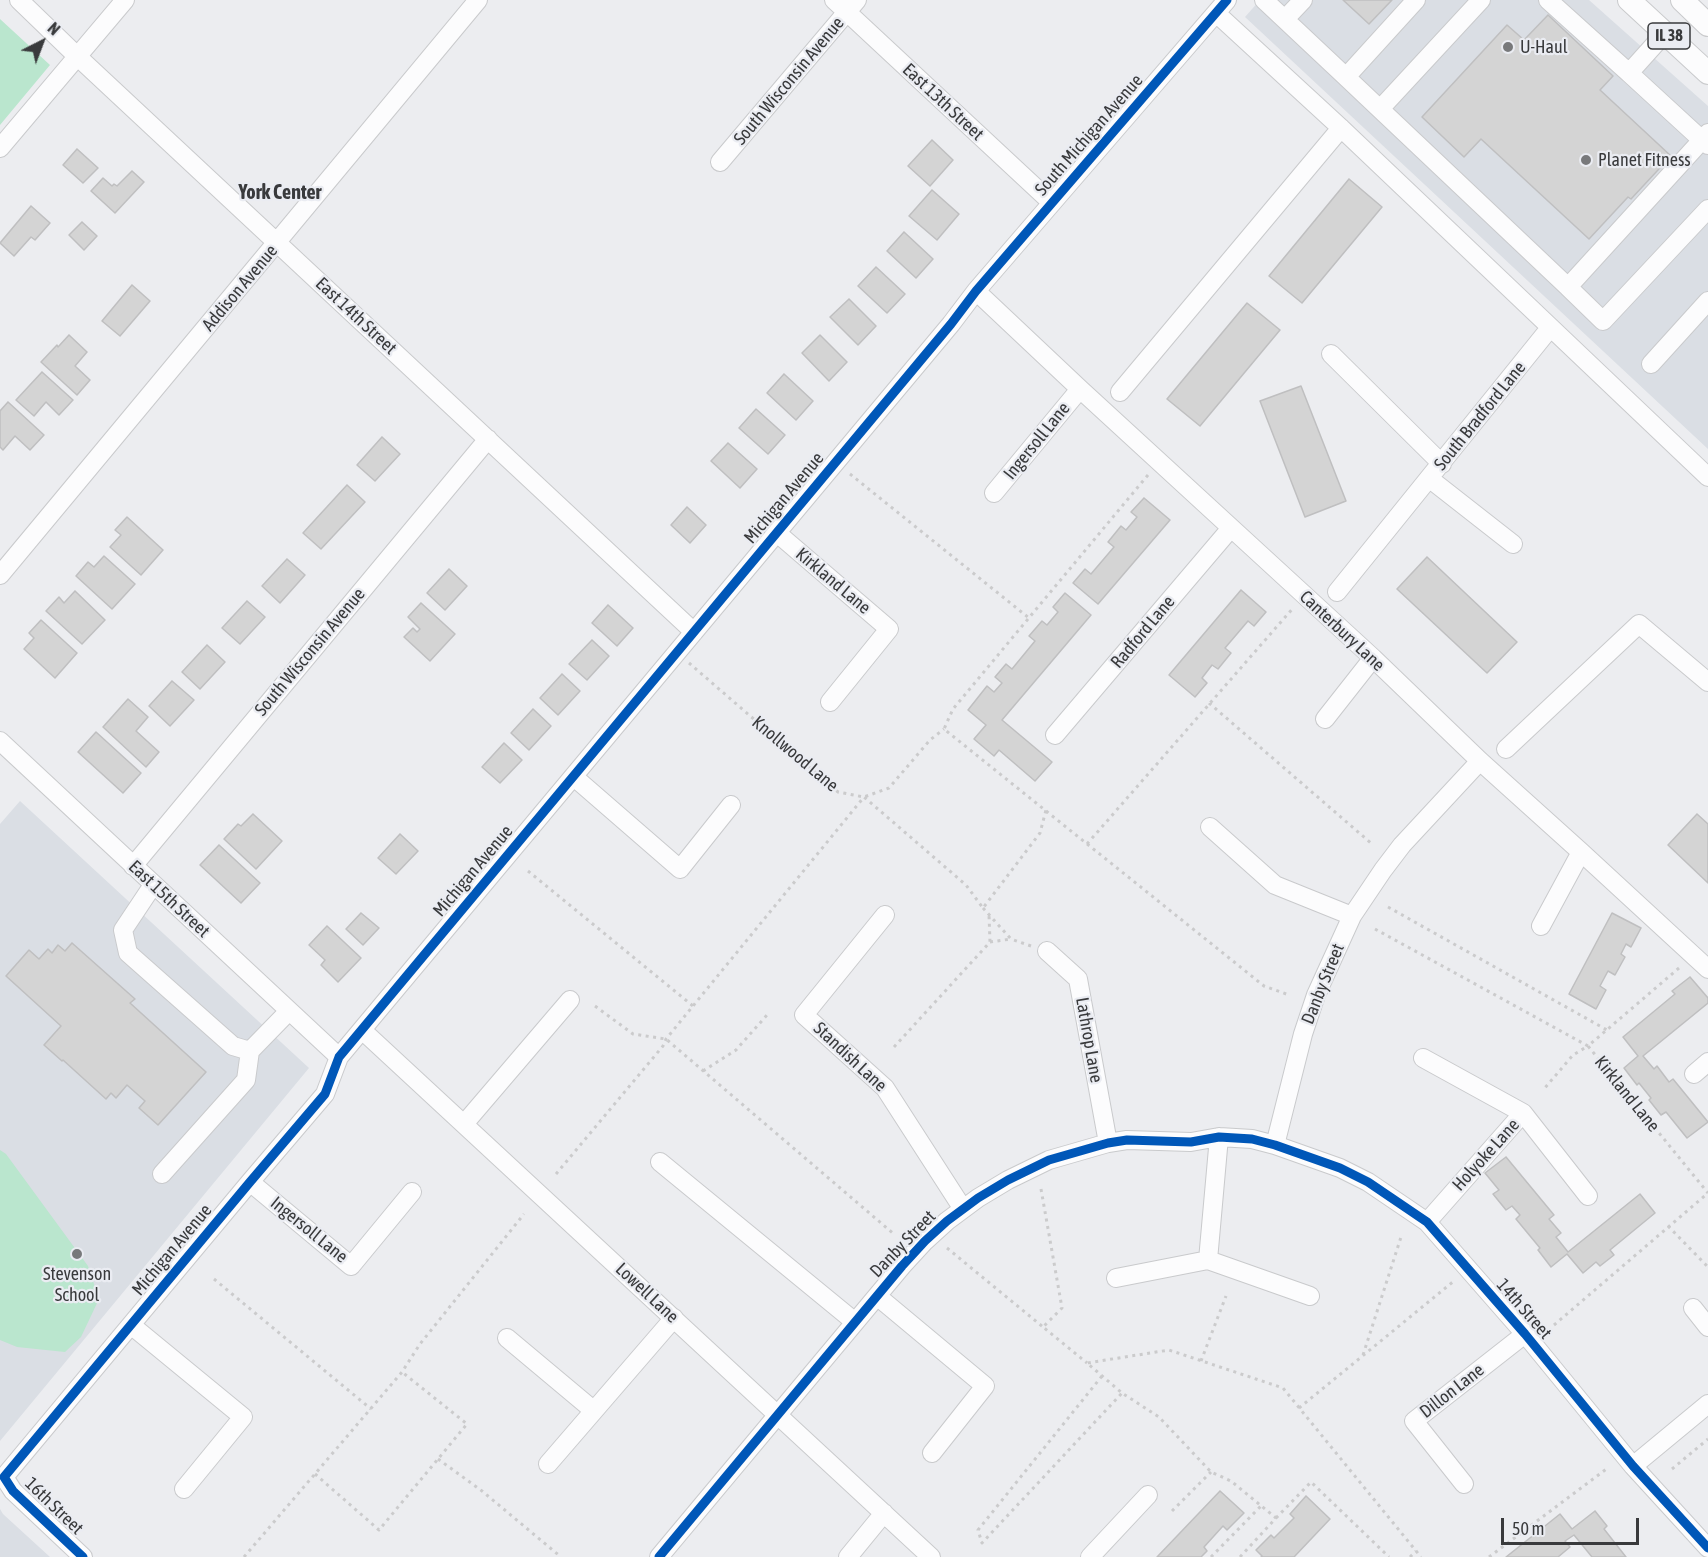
<!DOCTYPE html>
<style>
body{margin:0}
#map{position:relative;width:1708px;height:1557px;overflow:hidden;background:#ecedf0;font-family:"Asap Condensed",sans-serif}
canvas{display:block}
.north{position:absolute;left:12px;top:12px;width:60px;height:60px;-webkit-text-stroke:4px #eaecf2;paint-order:stroke;rotate:42deg;font-size:16px;font-weight:700;line-height:24px;text-align:center;color:#393a3c}
.north::after{content:'';display:block;margin:auto;width:21px;height:27px;background:#393a3c;clip-path:polygon(50% 0,100% 100%,50% 72%,0 100%)}
.scale{position:absolute;left:1501px;top:1518px;width:138px;height:27px;box-sizing:border-box;border:3px solid #393a3c;border-top:0;padding-left:8px;font-size:18px;line-height:21px;white-space:nowrap;color:#393a3c;-webkit-text-stroke:4px #eaecf2;paint-order:stroke}
</style>
<div id="map">
<canvas width="1708" height="1557"></canvas>
<div class="north">N</div>
<div class="scale">50 m</div>
</div>
<script>
const g = document.querySelector('canvas').getContext('2d');
g.lineJoin = 'round';
function fill(path, color) {
  g.fillStyle = color;
  g.fill(path, 'evenodd');
}
function toPath(rows) {
  const path = new Path2D();
  for (const r of rows) {
    path.moveTo(r[0], r[1]);
    for (let i = 2; i < r.length; i += 2) path.lineTo(r[i], r[i + 1]);
  }
  return path;
}
function trace(path, color, width, dash) {
  g.strokeStyle = color;
  g.lineWidth = width;
  g.lineCap = dash ? 'butt' : 'round';
  g.setLineDash(dash || []);
  g.stroke(path);
}
function label(font, color, halo, rows, align = 'center') {
  g.font = font + ' "Asap Condensed",sans-serif';
  g.lineWidth = 4.5;
  g.setLineDash([]);
  g.textBaseline = 'middle';
  g.strokeStyle = halo;
  g.fillStyle = color;
  for (const [text, x, y, turn = 0] of rows) {
    g.save();
    g.translate(x, y);
    g.rotate((+turn || 0) * Math.PI / 180);
    g.textAlign = isNaN(turn) ? turn : align;
    if (halo) g.strokeText(text, 0, 0);
    g.fillText(text, 0, 0);
    g.restore();
  }
}
const built = toPath([
 [1260,0,1589,0,1708,106,1708,449,1245,17],
 [20,801,309,1068,0,1441,0,824],
 [0,1509,3,1514,50,1557,0,1557]
]);
const green = toPath([
 [0,19,50,65,0,125],
 [0,1150,6,1154,88,1266,99,1299,81,1337,65,1352,17,1347,0,1340]
]);
const building = toPath([
 [1343,0,1392,0,1369,24,1343,0],
 [1548,15,1613,76,1600,90,1671,156,1631,199,1628,197,1589,239,1481,139,1464,157,1422,117,1507,25,1524,40,1548,15],
 [932,140,953,160,930,186,908,166,932,140],
 [77,149,98,168,83,183,63,165,77,149],
 [132,171,144,182,115,213,91,191,103,178,112,186,114,184,117,186,132,171],
 [1349,179,1382,207,1302,303,1269,276,1349,179],
 [932,190,959,214,937,240,909,216,932,190],
 [31,206,50,223,35,240,31,237,14,256,0,243,31,206],
 [82,222,97,236,84,250,69,235,82,222],
 [904,232,933,259,916,278,887,251,904,232],
 [876,267,905,294,887,313,858,286,876,267],
 [132,285,150,301,120,336,102,321,132,285],
 [849,299,876,326,858,345,830,317,849,299],
 [1247,303,1280,330,1200,426,1167,399,1247,303],
 [69,335,87,352,75,366,90,380,77,395,41,362,57,345,58,347,69,335],
 [820,335,847,362,829,381,802,353,820,335],
 [42,372,73,400,59,415,46,402,34,416,16,400,42,372],
 [784,374,813,401,796,420,767,393,784,374],
 [1301,386,1346,501,1305,517,1260,401,1301,386],
 [8,402,44,435,30,450,15,436,3,450,0,447,0,411,8,402],
 [756,409,785,435,768,454,739,428,756,409],
 [382,437,400,454,375,481,357,465,382,437],
 [728,443,757,469,740,488,711,461,728,443],
 [347,485,365,502,321,549,303,533,347,485],
 [1144,498,1170,520,1098,604,1073,583,1085,569,1091,574,1114,547,1108,542,1121,526,1126,530,1137,517,1131,512,1144,498],
 [687,507,706,525,690,543,671,525,687,507],
 [127,517,163,550,141,575,110,547,121,535,115,530,127,517],
 [104,556,135,584,112,609,76,576,88,562,94,567,104,556],
 [1427,557,1517,642,1487,673,1397,589,1427,557],
 [287,559,305,575,280,603,262,586,287,559],
 [449,569,467,586,445,610,427,593,449,569],
 [1241,590,1266,612,1254,626,1248,621,1225,648,1231,653,1218,669,1212,665,1202,678,1207,683,1195,697,1169,675,1241,590],
 [75,591,105,620,82,644,46,611,59,597,64,603,75,591],
 [1065,593,1091,615,1002,720,1052,762,1035,781,999,750,994,756,974,739,986,725,968,710,987,686,994,692,1002,683,995,677,1006,664,1012,669,1035,641,1029,636,1042,621,1047,625,1058,612,1053,607,1065,593],
 [247,601,265,617,240,644,222,628,247,601],
 [421,603,455,634,430,661,404,637,413,628,417,632,420,629,408,617,421,603],
 [608,605,633,628,617,646,592,623,608,605],
 [41,620,77,653,55,678,24,649,34,638,29,633,41,620],
 [592,640,609,656,587,680,569,664,592,640],
 [207,645,225,662,200,689,182,672,207,645],
 [562,674,580,691,558,715,540,698,562,674],
 [172,681,194,700,170,726,149,706,172,681],
 [128,699,148,717,136,731,159,752,146,767,103,727,128,699],
 [533,709,551,726,529,750,511,733,533,709],
 [96,732,141,773,123,793,78,752,96,732],
 [504,743,522,760,500,783,482,767,504,743],
 [253,814,282,841,256,869,224,839,238,824,241,826,253,814],
 [1697,814,1708,824,1708,883,1668,845,1697,814],
 [400,834,418,851,396,874,378,858,400,834],
 [219,845,260,883,241,903,200,865,219,845],
 [361,913,379,928,363,945,346,929,361,913],
 [1612,913,1641,928,1631,947,1626,944,1621,954,1625,957,1615,975,1608,971,1600,986,1606,990,1596,1009,1569,994,1612,913],
 [327,926,361,958,338,982,321,965,325,960,309,945,327,926],
 [72,943,135,999,130,1003,206,1072,158,1125,139,1108,145,1101,127,1085,116,1098,111,1093,106,1099,63,1060,62,1061,44,1045,61,1026,6,976,29,950,39,959,48,949,52,953,58,945,65,951,72,943],
 [1690,977,1708,998,1708,1003,1643,1056,1654,1069,1657,1066,1669,1082,1673,1079,1708,1122,1687,1138,1666,1112,1661,1115,1649,1100,1651,1098,1639,1083,1637,1085,1624,1068,1638,1056,1623,1037,1675,994,1672,991,1690,977],
 [1506,1157,1554,1215,1549,1219,1561,1233,1556,1237,1568,1252,1640,1194,1655,1213,1610,1250,1614,1255,1600,1266,1596,1262,1583,1273,1567,1254,1551,1267,1538,1250,1540,1248,1516,1219,1520,1215,1512,1206,1506,1210,1493,1194,1499,1190,1485,1173,1506,1157],
 [1220,1491,1244,1513,1227,1530,1223,1526,1204,1547,1207,1551,1201,1557,1157,1557,1220,1491],
 [1306,1496,1330,1519,1294,1557,1261,1557,1262,1556,1256,1550,1271,1535,1274,1538,1294,1518,1290,1514,1306,1496],
 [1595,1511,1607,1526,1604,1529,1626,1557,1592,1557,1574,1535,1565,1541,1570,1547,1558,1557,1506,1557,1560,1514,1572,1529,1595,1511]
]);
const path = toPath([
 [850,474,1029,618],
 [1148,475,953,709,944,729,1264,986,1289,995],
 [689,663,838,792,864,797,889,788,930,740,944,729],
 [1209,703,1372,844],
 [1087,844,1294,607],
 [528,871,693,1006],
 [1388,907,1607,1030],
 [983,908,1011,939,1031,946],
 [1375,929,1588,1046,1573,1055,1544,1089],
 [990,942,1011,939],
 [1679,968,1588,1046,1708,1193],
 [595,1006,633,1034,666,1039,895,1235],
 [894,1047,990,942,989,915],
 [703,1071,736,1050,767,1015],
 [556,1174,663,1046,666,1039,864,797,966,885,983,908,1040,833,1046,810],
 [1041,1189,1062,1308,1043,1327,1087,1363],
 [1668,1226,1708,1267],
 [947,1248,1043,1327],
 [214,1279,371,1409],
 [1554,1325,1708,1193],
 [1363,1355,1402,1234],
 [1201,1361,1226,1296],
 [1102,1376,978,1530,982,1543,1122,1393],
 [1299,1408,1454,1281],
 [438,1459,482,1491,561,1557],
 [1672,1469,1708,1439],
 [315,1474,379,1530,467,1424,402,1372],
 [1172,1511,1211,1472],
 [1276,1518,1311,1482,1389,1557],
 [244,1557,402,1372,420,1344,524,1214],
 [1211,1557,1261,1506],
 [1240,1557,1276,1518,1231,1481,1211,1472,1159,1417,1122,1393,1087,1363,1169,1350,1283,1388,1421,1557],
 [1410,1557,1416,1551],
 [1489,1557,1609,1467]
]);
const minor = toPath([
 [19,0,78,57,694,632],
 [834,0,1052,203],
 [1264,0,1346,77],
 [1416,0,1346,77,1568,287,1702,140,1708,145],
 [1548,0,1629,73,1665,33],
 [1216,13,1341,128,1708,477],
 [1285,19,1303,0],
 [1629,73,1702,140,1708,133],
 [1380,109,1481,0],
 [0,148,125,0],
 [720,162,857,0],
 [1568,287,1603,321,1708,209],
 [976,291,1080,389,1373,658,1480,761,1581,852,1708,969],
 [1331,354,1442,464],
 [1651,364,1708,301],
 [1120,392,1341,128],
 [1430,479,1513,544],
 [994,493,1080,389],
 [777,533,889,629,830,702],
 [0,575,478,0],
 [1337,592,1550,328],
 [1325,719,1373,658],
 [1055,735,1231,528],
 [0,741,339,1057],
 [1506,749,1639,624,1708,682],
 [574,777,680,869,731,805],
 [1210,827,1275,885,1352,916],
 [133,866,488,439],
 [153,885,123,930,128,953,233,1046,250,1051],
 [885,915,804,1015,885,1088,963,1209],
 [1541,926,1581,852],
 [1047,951,1078,979,1108,1143],
 [362,1030,931,1557],
 [1423,1058,1523,1113,1588,1196],
 [1694,1074,1708,1062],
 [464,1124,570,1000],
 [1275,1145,1303,1034,1316,995,1352,916,1383,870,1402,845,1480,761],
 [660,1162,855,1322],
 [162,1174,246,1080,250,1051,289,1011],
 [250,1182,351,1266,412,1192],
 [1427,1222,1523,1113],
 [1208,1260,1219,1137],
 [1116,1278,1208,1260,1310,1296],
 [877,1296,985,1386,932,1453],
 [1693,1308,1708,1327],
 [131,1325,243,1417,184,1489],
 [507,1338,593,1410],
 [548,1464,674,1318],
 [1633,1466,1708,1404],
 [1464,1484,1414,1421,1525,1334],
 [83,1557,13,1491,4,1477,250,1182,325,1094,339,1057,951,324,976,291,1227,0],
 [659,1557,902,1266,925,1241,947,1221,978,1198,1008,1180,1049,1160,1108,1143,1127,1140,1191,1142,1219,1137,1252,1139,1275,1145,1340,1168,1368,1182,1427,1222,1525,1334,1633,1466,1708,1548],
 [848,1557,884,1513],
 [1090,1557,1148,1495]
]);
const major = toPath([
 [1629,0,1708,73],
 [1682,0,1708,25]
]);
const cycleway = toPath([
 [83,1557,13,1491,4,1477,250,1182,325,1094,339,1057,951,324,976,291,1227,0],
 [659,1557,902,1266,925,1241,947,1221,978,1198,1008,1180,1049,1160,1108,1143,1127,1140,1191,1142,1219,1137,1252,1139,1275,1145,1340,1168,1368,1182,1427,1222,1525,1334,1633,1466,1708,1548]
]);
const markers = [
 [1508,47,6,"#78797b"],
 [1586,160,6,"#78797b"],
 [77,1254,6,"#78797b"]
];
const shields = [
 [1669,36,42]
];
const shieldNames = [
 ["IL 38",1669,36]
];
const poiNames = [
 ["U-Haul",1520,47],
 ["Planet Fitness",1598,160],
 ["Stevenson",77,1274,"center"],
 ["School",77,1295,"center"]
];
const streetNames = [
 ["South Wisconsin Avenue",789,81,-50],
 ["East 13th Street",943,102,43],
 ["South Michigan Avenue",1089,135,-49],
 ["Addison Avenue",240,288,-50],
 ["East 14th Street",356,316,43],
 ["South Bradford Lane",1480,416,-51],
 ["Ingersoll Lane",1037,441,-51],
 ["Michigan Avenue",784,498,-50],
 ["Kirkland Lane",833,581,40],
 ["Canterbury Lane",1342,631,43],
 ["Radford Lane",1143,632,-50],
 ["South Wisconsin Avenue",310,652,-50],
 ["Knollwood Lane",795,754,40],
 ["Michigan Avenue",473,871,-50],
 ["East 15th Street",169,899,43],
 ["Danby Street",1323,984,-68],
 ["Lathrop Lane",1089,1040,80],
 ["Standish Lane",850,1057,43],
 ["Kirkland Lane",1627,1094,51],
 ["Holyoke Lane",1486,1155,-48],
 ["Ingersoll Lane",309,1230,39],
 ["Danby Street",903,1244,-46],
 ["Michigan Avenue",172,1250,-50],
 ["Lowell Lane",647,1293,43],
 ["14th Street",1524,1309,49],
 ["Dillon Lane",1452,1391,-38],
 ["16th Street",54,1506,44]
];
const neighbourhoodNames = [
 ["York Center",280,193]
];
fill(built, '#dadee4');
fill(green, '#bae6ce');
fill(building, '#d4d4d4');
trace(building, '#bfbfc0', 1.5);
trace(minor, '#c9cacc', 20);
trace(major, '#c9cacc', 24);
trace(path, '#cbcbcc', 3, [3, 4.5]);
trace(minor, '#fcfcfd', 18);
trace(major, '#fcfcfd', 22);
trace(cycleway, '#0057b8', 9);
for (const [x, y, r, color] of markers) {
  const dot = new Path2D();
  dot.arc(x, y, r, 0, 2 * Math.PI);
  g.fillStyle = color;
  g.fill(dot);
  trace(dot, '#eaecf2', 2);
}
for (const [x, y, w] of shields) {
  const box = new Path2D();
  box.roundRect(x - w / 2, y - 13, w, 26, 4.5);
  g.fillStyle = '#eaecf2';
  g.fill(box);
  trace(box, '#393a3c', 1.5);
}
label('bold 16px', '#393a3c', null, shieldNames);
label('18px', '#393a3c', '#eaecf2', poiNames, 'left');
label('18px', '#393a3c', '#eaecf2', streetNames);
label('bold 20px', '#393a3c', '#eaecf2', neighbourhoodNames);
</script>
